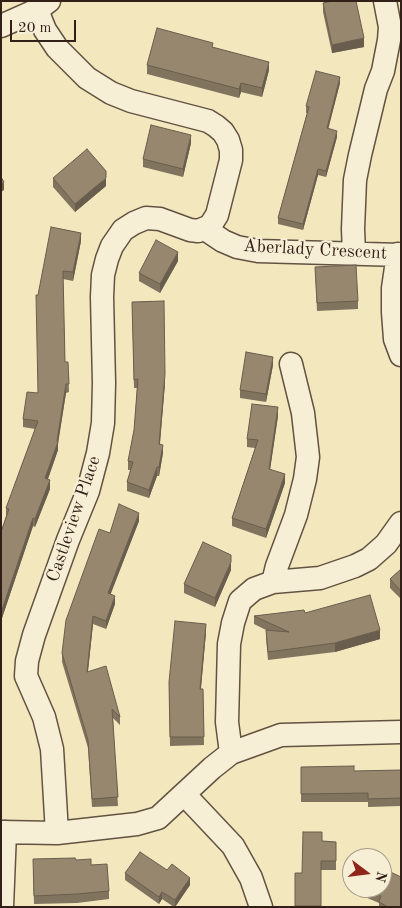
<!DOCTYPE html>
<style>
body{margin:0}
#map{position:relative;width:402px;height:908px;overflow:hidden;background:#f3e7be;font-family:"Old Standard TT",serif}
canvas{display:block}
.frame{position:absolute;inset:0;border:2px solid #322018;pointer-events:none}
.north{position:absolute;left:342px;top:848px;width:50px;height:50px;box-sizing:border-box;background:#f7efd5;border:1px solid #a89c89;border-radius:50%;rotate:105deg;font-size:14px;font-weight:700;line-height:20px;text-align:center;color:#322018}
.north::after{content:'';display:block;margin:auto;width:18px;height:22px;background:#8f2418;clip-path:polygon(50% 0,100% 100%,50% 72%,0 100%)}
.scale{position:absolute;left:10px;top:20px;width:66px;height:22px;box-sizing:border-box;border:2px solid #322018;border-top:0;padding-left:6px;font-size:15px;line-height:18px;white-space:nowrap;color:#322018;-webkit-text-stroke:4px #f7efd5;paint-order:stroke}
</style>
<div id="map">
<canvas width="402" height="908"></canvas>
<div class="frame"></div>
<div class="north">N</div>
<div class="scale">20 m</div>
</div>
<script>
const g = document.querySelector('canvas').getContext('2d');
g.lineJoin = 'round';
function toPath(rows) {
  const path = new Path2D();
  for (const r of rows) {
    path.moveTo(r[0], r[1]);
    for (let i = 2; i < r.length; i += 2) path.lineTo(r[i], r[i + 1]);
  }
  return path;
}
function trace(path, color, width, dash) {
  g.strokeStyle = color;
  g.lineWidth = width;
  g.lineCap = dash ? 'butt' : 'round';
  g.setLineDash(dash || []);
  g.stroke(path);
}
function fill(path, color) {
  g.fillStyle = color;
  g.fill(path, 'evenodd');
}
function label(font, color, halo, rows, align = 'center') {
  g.font = font + ' "Old Standard TT",serif';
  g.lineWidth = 4.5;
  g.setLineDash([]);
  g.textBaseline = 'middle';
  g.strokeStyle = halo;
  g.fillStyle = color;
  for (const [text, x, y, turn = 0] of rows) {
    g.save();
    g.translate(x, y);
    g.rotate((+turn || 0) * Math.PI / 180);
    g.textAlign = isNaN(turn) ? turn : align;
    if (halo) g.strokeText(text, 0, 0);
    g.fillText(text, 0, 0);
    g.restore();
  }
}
const minor = toPath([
 [37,10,45,30,57,48,87,78,111,93,131,101,208,121,216,126,223,132,228,140,231,150,231,160,217,215,210,226,198,231,190,230,160,219,146,218,134,223,123,230,112,246,107,259,103,275,102,297,104,383,103,423,98,453,88,491,68,540,34,635,27,661,26,676,44,717,52,749,57,833],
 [1,26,37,10,49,1],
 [205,229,223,241,237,247,258,251,401,255],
 [354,253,353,229,355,180,360,155,376,89,383,71,389,40,390,27,385,1],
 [398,254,393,288,393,312,395,339,401,355],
 [273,582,277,566,296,515,305,479,308,457,303,413,291,364],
 [231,753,227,722,229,644,233,623,240,601,254,589,273,582,320,578,355,566,369,559,386,544,401,523],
 [184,794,233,846,251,878,261,907],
 [1,832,57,833,137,824,158,818,212,768,231,753,281,735,401,732],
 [2,907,5,832]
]);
const wall = toPath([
 [323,3,364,47,332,53,323,12],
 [213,48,269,70,262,97,241,92,239,98,147,74,147,65],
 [340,83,328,128,337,137,326,177,318,175,303,230,278,224,278,218,307,113,306,113,306,106],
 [191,143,183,177,143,167,143,159],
 [53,178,106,186,75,212,53,187],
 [81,241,73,281,63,279,65,362,68,362,69,392,66,393,58,442,58,450,48,479,50,489,35,527,33,526,1,621,1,532,6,516,6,508,35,429,23,427,23,419,38,393,38,295],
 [178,261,160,293,139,281,139,273],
 [315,267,358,301,358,309,317,311],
 [132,302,165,383,160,444,163,453,159,476,157,476,149,498,127,491,127,482,131,470,128,470,128,461,134,430,137,388,134,388],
 [273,365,266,402,240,398,240,390],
 [278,416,270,469,285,483,266,538,232,526,232,518,255,448,247,447,247,439],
 [139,521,110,594,115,604,106,629,93,624,88,671,120,717,120,725,113,718,118,806,92,807,88,748,62,662,62,653,110,533],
 [401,569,401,599,390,588,390,579],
 [231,570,215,607,184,593,184,584],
 [305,613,380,639,335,652,268,660,266,638,266,630,254,624,254,616],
 [206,632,201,689,203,689,204,745,170,746,169,682],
 [301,767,354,771,401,770,401,806,368,807,368,802,301,802],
 [322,841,336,842,336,870,321,870,321,907,295,907,295,873,302,873],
 [76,860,91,865,109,891,109,899,77,903,34,904,33,868],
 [125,873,190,885,175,907,174,907,162,899,159,904,125,880],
 [366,888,401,907,379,907,379,903,365,897]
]);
const shadedWall = toPath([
 [364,38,364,47,332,53,332,45],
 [269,62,269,70,262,97,262,88],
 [340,77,340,83,327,134,327,128],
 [241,83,241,92,239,98,239,89],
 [337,131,337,137,326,177,326,171],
 [191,135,191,143,183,177,183,169],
 [318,169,318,175,303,230,303,224],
 [106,178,106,186,75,212,75,204],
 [4,182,4,190,1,192,1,184],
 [81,233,81,241,73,281,73,272],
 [178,252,178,261,160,293,160,284],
 [273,357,273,365,266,402,266,394],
 [165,374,165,383,159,453,159,444],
 [66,384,66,393,58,444,58,442,58,450,45,487,45,478,57,441],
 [278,407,278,416,269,477,269,469],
 [163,445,163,453,159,476,159,467],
 [157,467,157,476,149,498,149,490],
 [285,474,285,483,266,538,266,529],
 [50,480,50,489,35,527,35,519],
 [139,513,139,521,108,601,108,593],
 [33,518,33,526,1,621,1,613],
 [231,562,231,570,215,607,215,598],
 [115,596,115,604,106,629,106,621],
 [93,616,93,624,87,680,87,672],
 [206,624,206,632,200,697,200,689],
 [380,630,380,639,335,652,335,643],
 [190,878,190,885,175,907,175,900],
 [162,892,162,899,159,904,159,897]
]);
const building = toPath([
 [332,1,356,1,364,38,332,45,323,3,332,1],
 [157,28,213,43,212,47,269,62,262,88,241,83,239,89,147,65,157,28],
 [316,71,340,77,327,128,337,131,326,171,318,169,303,224,278,218,309,107,306,106,316,71],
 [151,125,191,135,183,169,143,159,151,125],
 [87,149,106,171,106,178,75,204,53,178,87,149],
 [1,177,4,182,1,184,1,177],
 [51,227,81,233,73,272,63,271,65,362,68,362,69,384,66,384,57,441,58,442,45,478,50,480,35,519,33,518,1,613,1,532,9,509,6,508,38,421,23,419,27,392,38,393,36,295,38,295,51,227],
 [156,240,178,252,160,284,139,273,156,240],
 [356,265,358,301,317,303,315,267,356,265],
 [164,301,165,374,159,444,163,445,159,467,157,467,149,490,127,482,133,462,128,461,134,430,138,379,134,380,132,302,164,301],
 [246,352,273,357,266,394,240,390,246,352],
 [252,404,278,407,269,469,285,474,266,529,232,518,258,440,247,439,252,404],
 [119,504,139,513,108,593,115,596,106,621,93,616,87,672,106,666,120,717,112,709,118,797,92,799,88,740,62,653,66,620,99,529,110,533,119,504],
 [203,542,231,555,231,562,215,598,184,584,203,542],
 [401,569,401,591,390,579,401,569],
 [370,595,380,630,335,643,268,652,266,630,289,632,254,616,304,610,305,613,370,595],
 [175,621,206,624,200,689,203,689,204,737,170,737,169,682,175,621],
 [354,766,354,771,401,770,401,798,368,799,368,793,301,794,301,767,354,766],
 [303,832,322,832,322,841,336,842,336,861,321,861,321,906,295,906,295,873,302,873,303,832],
 [140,852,167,870,172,864,190,878,175,900,162,892,159,897,125,873,140,852],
 [75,858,76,860,91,859,91,865,107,864,109,891,77,894,34,896,33,859,75,858],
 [382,868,401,877,401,907,388,907,379,902,381,896,365,888,382,888,382,868]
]);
const streetNames = [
 ["Aberlady Crescent",315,250,3],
 ["Castleview Place",74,519,-71]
];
trace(minor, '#625242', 25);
trace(minor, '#f7efd5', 22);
fill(wall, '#81745f');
fill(shadedWall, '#695e4d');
fill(building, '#96876e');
trace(building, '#695e4d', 1);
label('18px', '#322018', '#f7efd5', streetNames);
</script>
